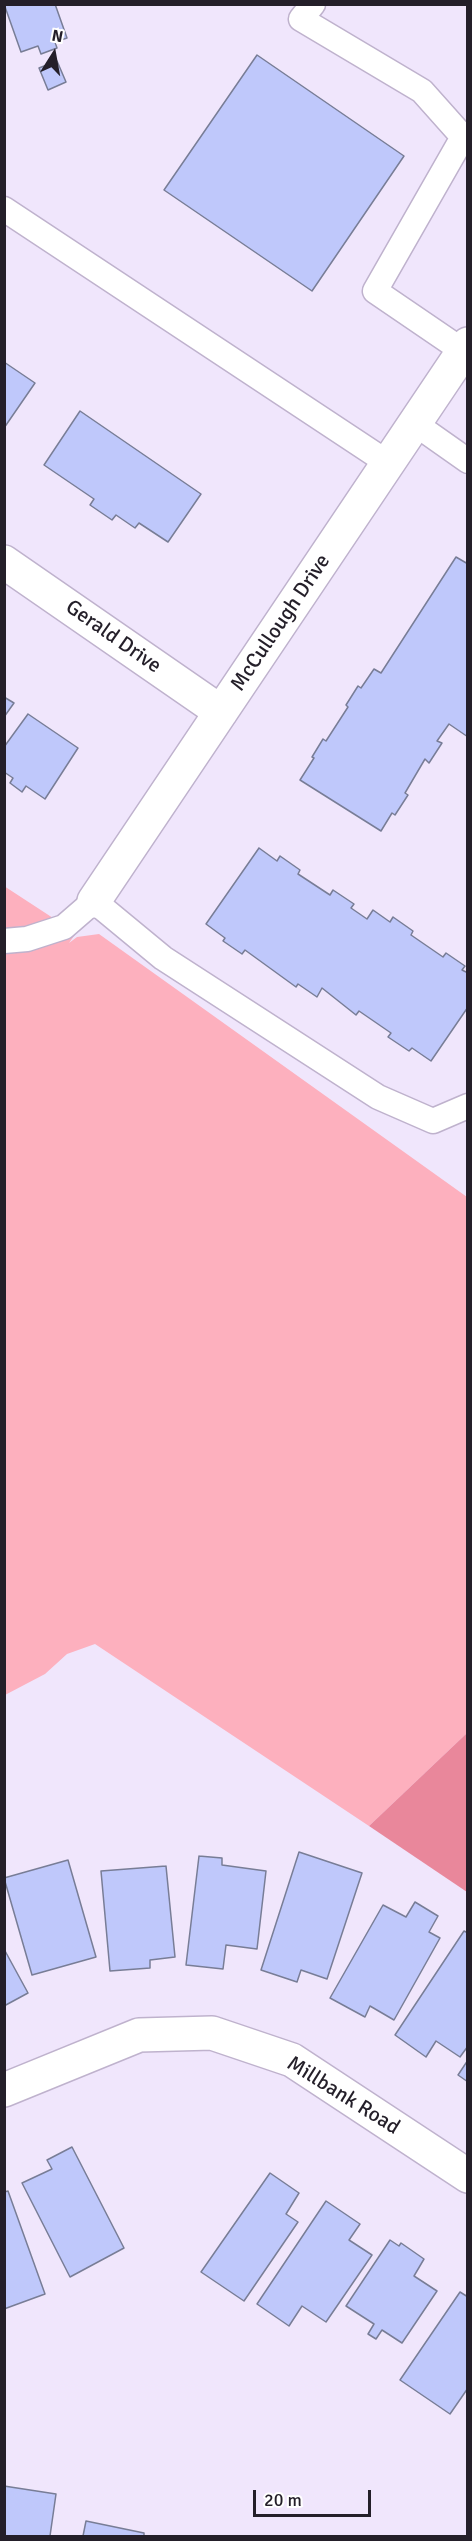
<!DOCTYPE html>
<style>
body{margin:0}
#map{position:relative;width:472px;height:2541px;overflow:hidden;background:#f0e6fc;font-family:Signika,sans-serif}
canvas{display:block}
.frame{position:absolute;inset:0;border:6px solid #241f29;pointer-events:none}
.north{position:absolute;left:24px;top:24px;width:60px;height:60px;-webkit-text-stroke:4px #fff;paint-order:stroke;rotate:11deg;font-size:16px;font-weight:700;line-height:24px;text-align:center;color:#241f29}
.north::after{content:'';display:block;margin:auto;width:21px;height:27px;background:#241f29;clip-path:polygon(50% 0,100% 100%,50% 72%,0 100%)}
.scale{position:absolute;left:253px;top:2490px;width:118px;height:27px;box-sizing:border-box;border:3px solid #241f29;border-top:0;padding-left:8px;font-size:18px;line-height:21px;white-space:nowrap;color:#241f29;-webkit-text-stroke:4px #fff;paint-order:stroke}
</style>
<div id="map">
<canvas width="472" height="2541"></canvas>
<div class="frame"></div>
<div class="north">N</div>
<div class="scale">20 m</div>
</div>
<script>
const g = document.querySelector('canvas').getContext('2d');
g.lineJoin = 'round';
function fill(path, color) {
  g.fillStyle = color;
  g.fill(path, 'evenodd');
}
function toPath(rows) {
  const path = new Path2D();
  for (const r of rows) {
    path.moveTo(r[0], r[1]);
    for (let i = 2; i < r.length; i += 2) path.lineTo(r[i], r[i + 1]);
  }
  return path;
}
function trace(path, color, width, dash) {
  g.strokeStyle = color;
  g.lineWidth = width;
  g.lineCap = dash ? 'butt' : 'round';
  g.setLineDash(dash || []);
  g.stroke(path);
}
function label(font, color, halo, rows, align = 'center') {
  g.font = font + ' Signika,sans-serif';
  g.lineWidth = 5;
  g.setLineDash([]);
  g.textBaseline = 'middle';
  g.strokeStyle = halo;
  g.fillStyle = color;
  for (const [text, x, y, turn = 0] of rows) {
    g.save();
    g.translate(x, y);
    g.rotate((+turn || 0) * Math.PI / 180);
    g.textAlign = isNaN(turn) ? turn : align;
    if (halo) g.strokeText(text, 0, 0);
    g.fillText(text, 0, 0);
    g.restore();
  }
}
const green = toPath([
 [4,886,76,933,69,943,77,937,99,934,467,1197,467,1733,369,1826,95,1644,67,1654,45,1674,5,1695]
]);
const forest = toPath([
 [467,1733,467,1892,369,1826]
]);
const building = toPath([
 [4,4,55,4,67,38,55,42,57,48,41,54,38,46,21,52,4,4],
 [257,55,404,156,312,291,164,190,257,55],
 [57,61,66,82,48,90,39,68,57,61],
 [4,362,35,383,4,428,4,362],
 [80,411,201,494,168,542,139,523,135,528,116,515,112,520,90,505,94,499,44,465,80,411],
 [456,557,468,564,468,737,449,724,437,741,442,743,429,763,425,759,405,793,408,795,395,815,392,813,381,831,300,780,314,758,312,757,323,739,326,741,348,707,346,705,358,686,361,688,374,669,381,673,456,557],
 [4,697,14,703,4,717,4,697],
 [28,714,78,748,45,799,26,786,22,792,10,783,13,778,4,772,4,747,28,714],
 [259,848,277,861,280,856,300,870,298,874,330,895,333,890,354,904,351,908,367,919,373,910,390,922,393,917,413,931,411,935,443,957,446,953,465,966,462,970,468,973,468,1007,431,1061,412,1048,409,1051,388,1037,391,1033,359,1011,356,1015,322,988,317,997,298,984,296,987,245,950,242,954,223,941,225,938,206,924,259,848],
 [299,1852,362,1873,327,1979,301,1970,297,1982,261,1970,299,1852],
 [199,1856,222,1858,222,1865,266,1871,257,1949,226,1945,223,1969,186,1965,199,1856],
 [68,1860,96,1957,32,1975,4,1878,68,1860],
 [166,1866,175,1957,150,1960,150,1968,110,1971,101,1871,166,1866],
 [415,1902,438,1916,429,1932,440,1938,394,2020,370,2006,365,2017,330,1998,383,1905,406,1917,415,1902],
 [464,1931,468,1933,468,2046,460,2057,436,2041,426,2057,395,2035,464,1931],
 [4,1949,28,1993,4,2006,4,1949],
 [468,2060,468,2082,458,2075,468,2060],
 [72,2147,124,2248,70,2277,22,2183,52,2169,47,2160,72,2147],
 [270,2173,299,2193,286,2214,298,2222,244,2301,201,2272,270,2173],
 [8,2191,45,2294,4,2309,4,2192,8,2191],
 [326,2201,360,2224,349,2240,372,2255,326,2322,302,2306,289,2326,257,2304,326,2201],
 [390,2240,399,2246,401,2243,424,2259,414,2276,437,2291,402,2343,382,2330,376,2339,368,2334,374,2324,346,2306,390,2240],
 [460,2292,468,2297,468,2388,450,2414,400,2380,460,2292],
 [4,2486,56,2494,50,2536,4,2536,4,2486],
 [86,2521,144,2533,144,2536,83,2536,86,2521]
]);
const lane = toPath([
 [313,4,301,19,422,91,463,137,375,291,463,351],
 [4,209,388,463],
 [414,423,468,461],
 [4,941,27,939,64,927,94,901,163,958,378,1097,433,1121,468,1106]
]);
const street = toPath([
 [4,562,221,712],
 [94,901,468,344],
 [4,2090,139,2035,212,2033,292,2060,468,2176]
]);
const streetNames = [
 ["McCullough Drive",281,623,-56],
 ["Gerald Drive",113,637,35],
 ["Millbank Road",343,2096,32]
];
fill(green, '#fdb0be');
fill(forest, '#e9879b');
fill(building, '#bfc8fb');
trace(building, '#787d96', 1.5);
trace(lane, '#bfb2cd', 27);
trace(street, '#bfb2cd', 36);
trace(lane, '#fff', 24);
trace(street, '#fff', 33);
label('21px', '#241f29', '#fff', streetNames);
</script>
